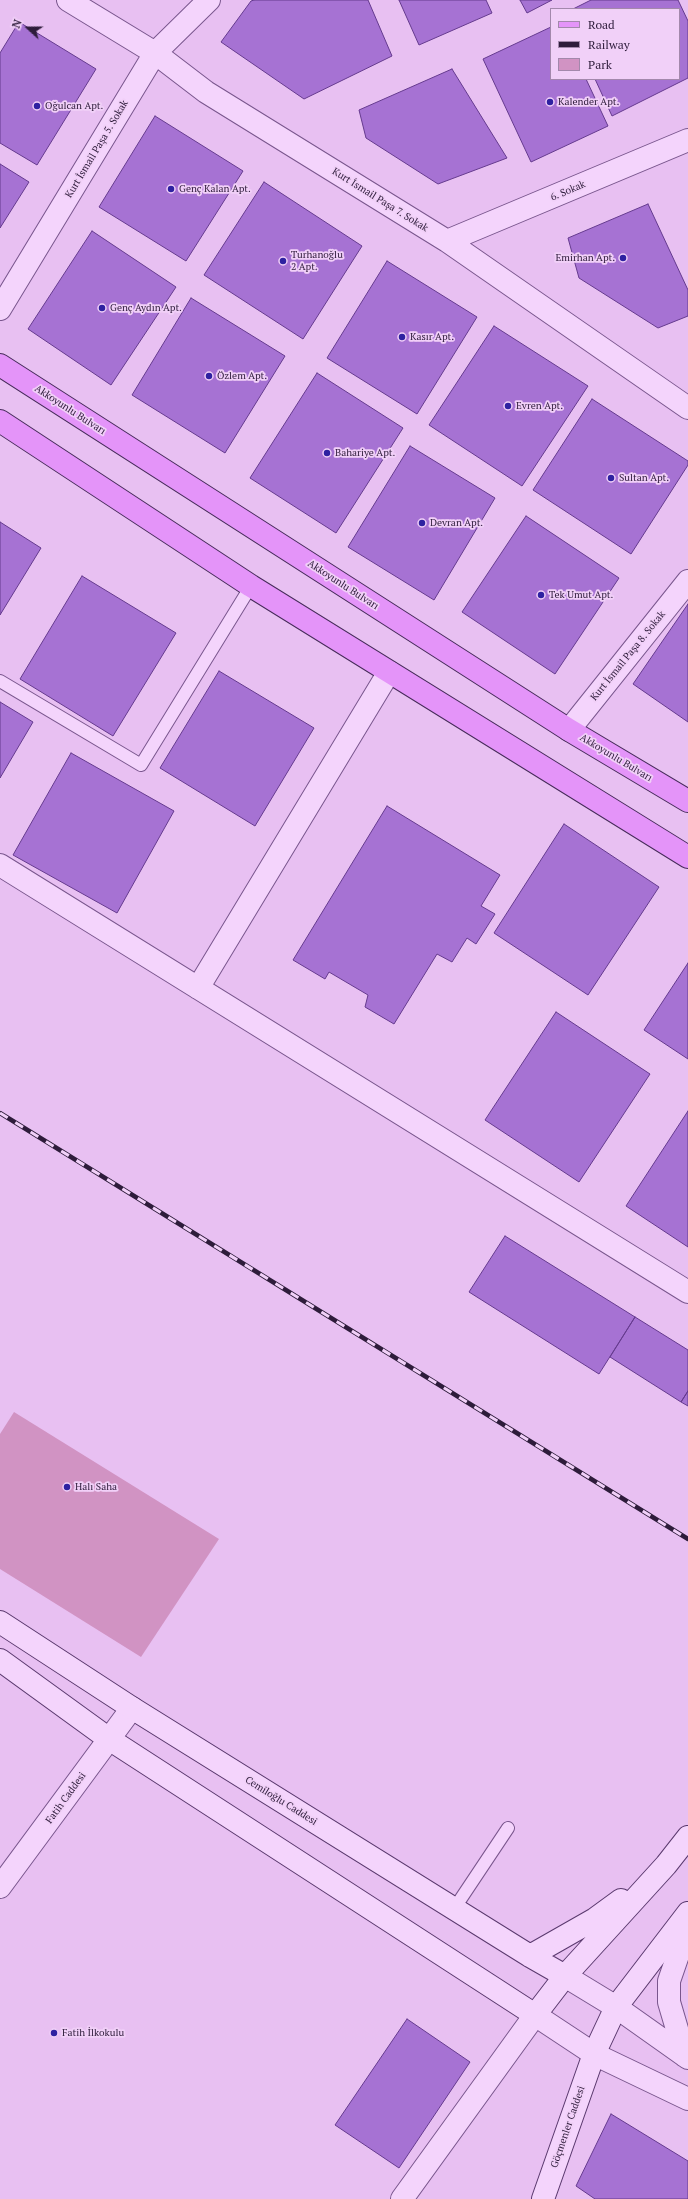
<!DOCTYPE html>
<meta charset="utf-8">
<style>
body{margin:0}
#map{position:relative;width:688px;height:2199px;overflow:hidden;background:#e8c0f2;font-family:"PT Serif",serif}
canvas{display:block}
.legend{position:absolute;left:550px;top:8px;width:130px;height:72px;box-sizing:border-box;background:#f1d0f8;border:1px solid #a388ac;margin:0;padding:5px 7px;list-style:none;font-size:12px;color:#2e1c3b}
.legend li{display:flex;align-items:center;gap:8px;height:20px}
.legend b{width:20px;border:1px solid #a388ac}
.north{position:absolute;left:8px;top:8px;width:40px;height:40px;-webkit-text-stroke:3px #f1d0f8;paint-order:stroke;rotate:291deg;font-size:11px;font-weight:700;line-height:16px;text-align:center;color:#2e1c3b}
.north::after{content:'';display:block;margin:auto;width:14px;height:18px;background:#2e1c3b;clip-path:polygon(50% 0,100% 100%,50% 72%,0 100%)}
</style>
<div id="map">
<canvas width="688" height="2199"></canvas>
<ul class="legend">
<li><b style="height:5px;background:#e494f9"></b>Road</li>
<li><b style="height:5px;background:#2e1c3b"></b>Railway</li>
<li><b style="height:11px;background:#d193c3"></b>Park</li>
</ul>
<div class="north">N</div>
</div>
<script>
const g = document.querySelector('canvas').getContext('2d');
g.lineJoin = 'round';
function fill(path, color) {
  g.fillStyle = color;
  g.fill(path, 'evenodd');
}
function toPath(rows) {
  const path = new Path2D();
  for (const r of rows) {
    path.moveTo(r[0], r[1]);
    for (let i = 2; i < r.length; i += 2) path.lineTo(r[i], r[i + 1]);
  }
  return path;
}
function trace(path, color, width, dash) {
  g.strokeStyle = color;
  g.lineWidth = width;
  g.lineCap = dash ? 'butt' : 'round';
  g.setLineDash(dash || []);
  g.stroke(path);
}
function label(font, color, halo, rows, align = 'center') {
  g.font = font + ' "PT Serif",serif';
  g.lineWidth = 3.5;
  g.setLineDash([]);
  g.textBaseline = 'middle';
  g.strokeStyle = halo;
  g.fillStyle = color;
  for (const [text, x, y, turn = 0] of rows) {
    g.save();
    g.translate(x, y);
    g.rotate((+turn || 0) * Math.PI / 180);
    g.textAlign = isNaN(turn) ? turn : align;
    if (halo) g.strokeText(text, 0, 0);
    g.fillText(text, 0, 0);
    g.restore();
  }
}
const green = toPath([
 [14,1412,219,1539,141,1657,0,1569,0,1434]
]);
const building = toPath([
 [254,0,368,0,392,56,304,99,221,42,251,1,254,0],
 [399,0,486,0,492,13,419,45,399,0],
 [520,0,552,0,527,13,520,0],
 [591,0,678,0,688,21,688,78,612,116,595,79,679,79,679,9,573,9,591,0],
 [19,22,96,69,37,165,0,143,0,53,19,22],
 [551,27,551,79,586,79,608,126,531,162,483,59,551,27],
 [452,69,507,158,438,184,366,138,359,110,452,69],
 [155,116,243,171,186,261,99,207,155,116],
 [0,164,29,182,0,228,0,164],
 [264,182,362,246,303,339,204,275,264,182],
 [648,204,688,290,688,316,658,328,579,278,568,238,648,204],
 [92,231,176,287,111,385,28,329,92,231],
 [387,261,477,317,417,414,327,358,387,261],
 [191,298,285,356,225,453,132,395,191,298],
 [494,326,588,386,522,486,429,425,494,326],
 [317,373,403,428,336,533,250,478,317,373],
 [592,399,688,461,688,465,631,554,533,490,592,399],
 [410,446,495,498,434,600,348,547,410,446],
 [526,516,619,578,555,674,462,612,526,516],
 [0,522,41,548,0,615,0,522],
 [82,576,176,633,113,736,20,679,82,576],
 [688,604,688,722,633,684,688,604],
 [219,671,314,728,255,826,160,768,219,671],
 [0,702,33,722,0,778,0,702],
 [71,753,174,811,117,913,13,855,71,753],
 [387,806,500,875,481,906,495,914,476,944,467,938,452,962,437,954,394,1024,365,1007,368,995,329,972,325,979,293,960,387,806],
 [564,824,659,887,588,995,494,933,564,824],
 [688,963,688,1059,644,1030,688,963],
 [556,1012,650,1074,579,1182,485,1120,556,1012],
 [688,1111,688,1247,626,1206,688,1111],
 [505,1236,635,1317,599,1374,469,1292,505,1236],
 [635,1317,688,1350,688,1391,681,1402,610,1357,635,1317],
 [688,1391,688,1406,681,1402,688,1391],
 [407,2019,470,2062,399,2168,335,2125,407,2019],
 [611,2114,688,2161,688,2199,595,2199,576,2186,611,2114]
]);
const service = toPath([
 [0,681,141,765,251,586],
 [454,1909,508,1828]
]);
const minor = toPath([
 [68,0,155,53,206,92,447,241,688,408],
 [447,241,688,140],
 [0,309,155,53,209,0],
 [569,730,688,581],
 [0,865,688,1292],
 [198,988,389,672],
 [402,2199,535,2015]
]);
const tertiary = toPath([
 [0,1887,132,1708],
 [565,1976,616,2007,688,2058],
 [535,2015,594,2054,688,2099],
 [685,2056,669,2002,669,1981,688,1926]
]);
const secondary = toPath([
 [0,1622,132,1708,530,1956,565,1976],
 [0,1660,109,1739,535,2015,565,1976,666,1865,688,1837],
 [530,1956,595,1919,621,1900],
 [543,2199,594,2054,616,2007,688,1913]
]);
const primary = toPath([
 [0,365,569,730,688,801],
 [0,421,251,586,688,857]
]);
const rail = toPath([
 [0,1113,688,1539]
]);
const markers = [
 [550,102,4,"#2e21a1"],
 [37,106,4,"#2e21a1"],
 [171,189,4,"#2e21a1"],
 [623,258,4,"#2e21a1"],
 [283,261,4,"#2e21a1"],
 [102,308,4,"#2e21a1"],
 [402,337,4,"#2e21a1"],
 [209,376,4,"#2e21a1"],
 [508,406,4,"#2e21a1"],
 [327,453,4,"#2e21a1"],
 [611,478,4,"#2e21a1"],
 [422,523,4,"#2e21a1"],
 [541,595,4,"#2e21a1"],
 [67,1487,4,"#2e21a1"],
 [54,2033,4,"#2e21a1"]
];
const poiNames = [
 ["Kalender Apt.",558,102],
 ["Oğulcan Apt.",45,106],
 ["Genç Kalan Apt.",179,189],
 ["Turhanoğlu",291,255],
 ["2 Apt.",291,267],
 ["Emirhan Apt.",615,258,"right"],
 ["Genç Aydın Apt.",110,308],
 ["Kasır Apt.",410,337],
 ["Özlem Apt.",217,376],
 ["Evren Apt.",516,406],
 ["Bahariye Apt.",335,453],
 ["Sultan Apt.",619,478],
 ["Devran Apt.",430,523],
 ["Tek Umut Apt.",549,595],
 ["Halı Saha",75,1487],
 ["Fatih İlkokulu",62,2033]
];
const streetNames = [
 ["Kurt İsmail Paşa 5. Sokak",97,149,-59],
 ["6. Sokak",568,191,-23],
 ["Kurt İsmail Paşa 7. Sokak",380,200,32],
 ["Akkoyunlu Bulvarı",70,410,33],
 ["Akkoyunlu Bulvarı",343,585,33],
 ["Kurt İsmail Paşa 8. Sokak",628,656,-51],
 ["Akkoyunlu Bulvarı",616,758,31],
 ["Fatih Caddesi",66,1798,-54],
 ["Cemiloğlu Caddesi",281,1801,32],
 ["Göçmenler Caddesi",568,2127,-71]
];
fill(green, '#d193c3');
fill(building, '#a672d3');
trace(building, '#653a8e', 1);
trace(service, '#79568d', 14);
trace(minor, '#79568d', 24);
trace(tertiary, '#79568d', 24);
trace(secondary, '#5a396e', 24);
trace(primary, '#462b5a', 24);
trace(service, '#f4d4fc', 12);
trace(minor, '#f4d4fc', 22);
trace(tertiary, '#f4d4fc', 22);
trace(secondary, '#f4d4fc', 22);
trace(primary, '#e494f9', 22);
trace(rail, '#2e1c3b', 4.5);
trace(rail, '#f1d0f8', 3, [9]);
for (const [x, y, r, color] of markers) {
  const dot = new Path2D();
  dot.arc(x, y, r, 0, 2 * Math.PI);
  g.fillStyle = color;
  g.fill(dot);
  trace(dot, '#f1d0f8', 1.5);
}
label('10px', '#2e1c3b', '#f1d0f8', poiNames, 'left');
label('10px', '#2e1c3b', '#f1d0f8', streetNames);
</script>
